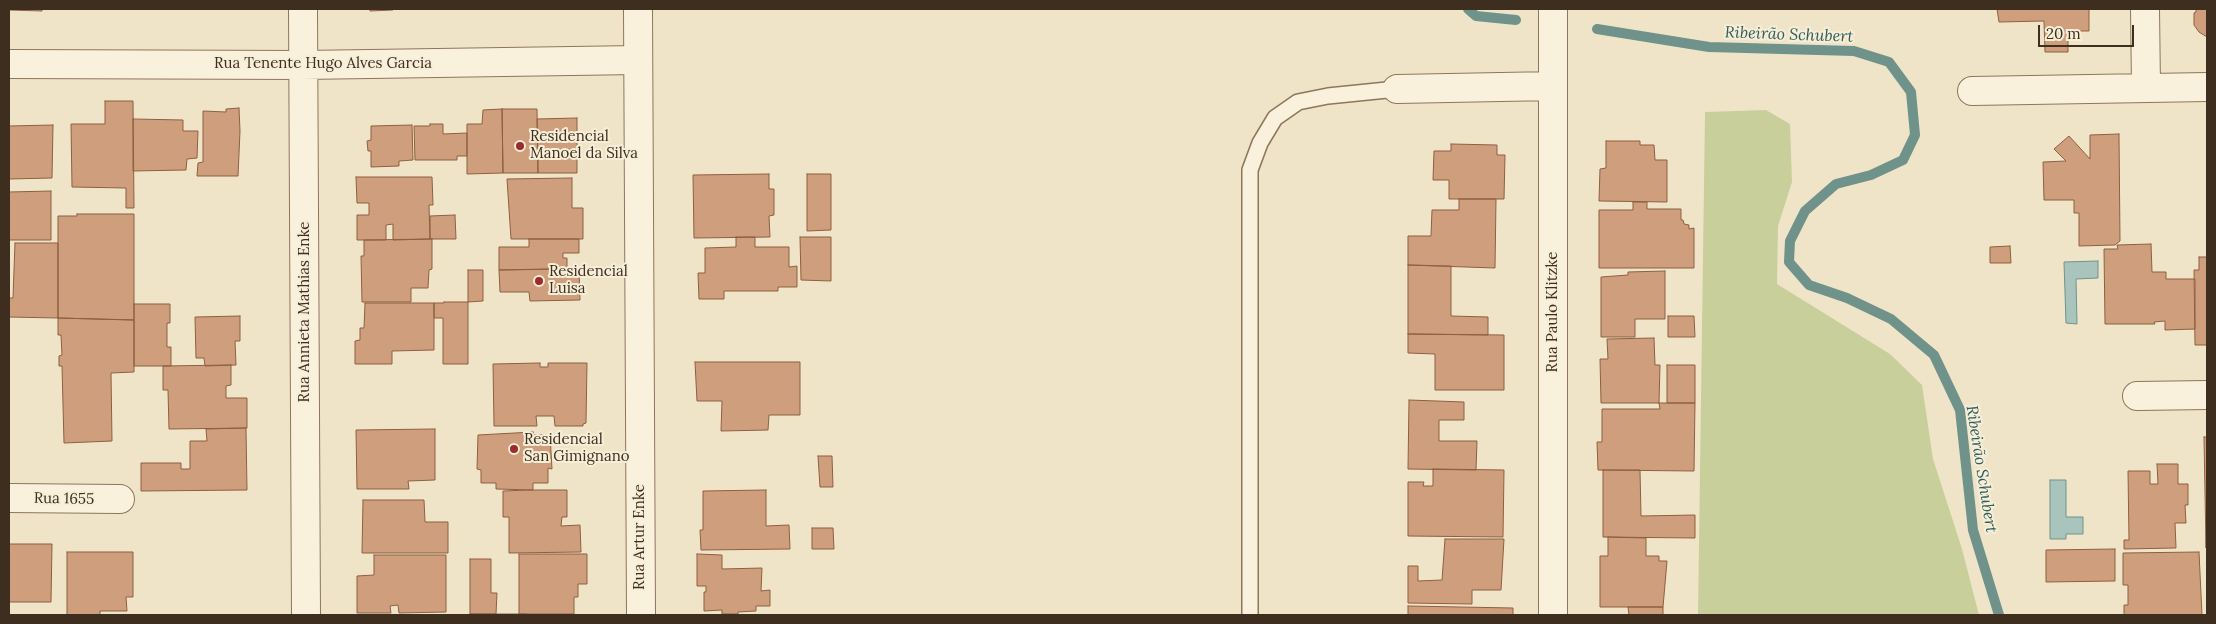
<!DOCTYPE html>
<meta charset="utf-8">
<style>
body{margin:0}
#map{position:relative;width:2216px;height:624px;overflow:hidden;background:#f0e4c8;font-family:Lora,serif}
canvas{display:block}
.frame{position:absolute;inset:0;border:10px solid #3d2e20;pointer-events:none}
.scale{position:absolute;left:2038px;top:25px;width:96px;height:22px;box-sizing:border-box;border:2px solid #3d2e20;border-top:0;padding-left:6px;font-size:15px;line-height:18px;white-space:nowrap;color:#3d2e20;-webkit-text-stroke:4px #f7eed8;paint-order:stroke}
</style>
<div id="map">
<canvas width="2216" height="624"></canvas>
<div class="frame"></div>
<div class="scale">20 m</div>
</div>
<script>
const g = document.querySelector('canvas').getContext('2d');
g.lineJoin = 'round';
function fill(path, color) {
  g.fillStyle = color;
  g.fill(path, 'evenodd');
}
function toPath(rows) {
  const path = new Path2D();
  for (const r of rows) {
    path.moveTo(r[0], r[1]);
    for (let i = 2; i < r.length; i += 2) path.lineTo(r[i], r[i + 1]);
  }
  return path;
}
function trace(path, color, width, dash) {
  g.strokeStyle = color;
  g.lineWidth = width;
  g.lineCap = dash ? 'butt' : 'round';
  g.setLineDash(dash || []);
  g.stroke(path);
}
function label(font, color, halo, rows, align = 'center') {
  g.font = font + ' Lora,serif';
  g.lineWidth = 4;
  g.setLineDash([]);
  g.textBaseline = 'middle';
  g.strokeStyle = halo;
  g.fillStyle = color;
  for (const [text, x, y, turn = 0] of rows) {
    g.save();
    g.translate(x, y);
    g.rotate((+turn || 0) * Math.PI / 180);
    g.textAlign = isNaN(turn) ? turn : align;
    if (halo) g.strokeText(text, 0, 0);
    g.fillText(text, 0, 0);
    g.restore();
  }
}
const green = toPath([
 [1766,110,1790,124,1792,182,1778,226,1777,284,1890,354,1922,385,1933,459,1962,549,1979,615,1698,615,1705,112]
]);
const water = toPath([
 [2098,261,2098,278,2076,279,2077,324,2066,323,2064,262,2098,261],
 [2050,480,2066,480,2066,517,2083,517,2083,534,2066,534,2066,539,2050,539,2050,480]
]);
const stream = toPath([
 [1468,9,1476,16,1516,20],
 [1597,29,1709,47,1854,51,1889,62,1911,92,1915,135,1903,160,1871,175,1836,184,1805,211,1790,241,1789,262,1809,285,1847,298,1891,319,1934,355,1960,410,1973,530,1999,615]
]);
const building = toPath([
 [9,9,42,9,42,11,9,10,9,9],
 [370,9,393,9,393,10,370,11,370,9],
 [1997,9,2089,9,2089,31,2068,31,2068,52,2045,52,2044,21,1999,22,1997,9],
 [2196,9,2207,9,2207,37,2199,32,2194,25,2194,13,2196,12,2196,9],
 [105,101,133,101,134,208,126,208,126,188,72,187,71,124,105,124,105,101],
 [239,108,240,131,238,176,197,176,198,163,203,162,203,111,226,112,226,109,239,108],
 [502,109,537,109,538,173,503,173,502,109],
 [502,109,503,173,467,174,467,124,482,124,483,110,502,109],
 [577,118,577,173,538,173,537,119,577,118],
 [133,119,183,120,183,131,198,131,197,158,187,159,186,170,133,171,133,119],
 [430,124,443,124,443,134,467,133,467,156,457,156,457,160,415,160,414,126,430,126,430,124],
 [53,125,52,178,9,179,9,126,53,125],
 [412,125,413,160,399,161,399,166,371,167,371,151,368,151,367,141,371,140,371,126,412,125],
 [2119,134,2120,241,2115,245,2079,246,2079,213,2074,213,2074,200,2044,200,2043,162,2066,161,2054,149,2069,136,2090,159,2090,135,2119,134],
 [1606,141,1640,141,1640,145,1654,145,1655,160,1667,160,1667,202,1599,201,1600,169,1606,168,1606,141],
 [1451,144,1497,145,1497,155,1505,155,1504,199,1449,199,1449,180,1433,180,1434,151,1451,151,1451,144],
 [769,174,769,189,774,189,774,215,769,216,770,237,694,238,693,175,769,174],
 [807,174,831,174,831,230,807,231,807,174],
 [356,177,432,177,433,205,429,205,430,239,393,240,393,224,386,225,386,240,357,240,357,215,369,215,369,203,357,203,356,177],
 [572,178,572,208,583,208,583,239,511,239,507,179,572,178],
 [51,191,51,240,9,240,9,192,51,191],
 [1459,199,1496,199,1495,268,1408,265,1408,236,1431,236,1432,210,1459,210,1459,199],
 [1633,202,1647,202,1647,209,1681,209,1681,220,1683,220,1684,224,1689,225,1689,229,1694,228,1694,268,1599,268,1599,210,1633,210,1633,202],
 [77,214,134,214,134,320,58,318,58,216,77,216,77,214],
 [455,215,456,239,430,239,430,216,455,215],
 [736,237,755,237,755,247,789,247,789,267,797,266,797,287,778,287,778,291,724,291,724,299,699,299,698,273,705,273,705,248,736,247,736,237],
 [800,237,831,237,831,281,801,280,800,237],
 [432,239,432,269,429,270,428,288,411,288,411,302,362,302,361,256,364,256,364,240,432,239],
 [529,239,579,239,579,253,563,253,563,258,567,258,567,269,499,270,499,247,529,247,529,239],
 [15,243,58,243,58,318,9,317,9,298,13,298,15,243],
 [2151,244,2152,272,2166,272,2166,279,2195,279,2195,329,2165,330,2165,321,2154,322,2155,324,2105,324,2104,249,2118,249,2117,245,2151,244],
 [2010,246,2011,263,1990,263,1990,247,2010,246],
 [2199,257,2207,257,2207,345,2195,345,2194,270,2199,270,2199,257],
 [1408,265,1451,266,1451,316,1488,317,1488,335,1408,334,1408,265],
 [549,269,579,269,580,300,530,301,529,292,500,292,499,270,549,269],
 [468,270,483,270,483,301,468,302,468,270],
 [1665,271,1665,319,1635,319,1635,337,1601,337,1601,277,1628,275,1628,272,1665,271],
 [444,302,468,302,468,364,443,364,443,318,434,318,434,303,444,303,444,302],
 [365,303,434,303,434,350,392,351,392,364,355,364,355,341,360,340,360,328,364,328,365,303],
 [134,304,170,304,170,323,167,323,167,347,171,347,171,366,134,366,134,304],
 [240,316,240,341,235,341,236,365,205,366,204,358,196,358,195,317,240,316],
 [1668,316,1694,316,1695,337,1668,337,1668,316],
 [58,318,134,320,134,372,111,373,112,441,64,443,62,366,59,366,59,356,62,355,61,335,58,335,58,318],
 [1408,334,1504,335,1504,390,1435,390,1435,354,1408,353,1408,334],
 [1654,338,1655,365,1660,365,1659,403,1601,403,1600,359,1608,359,1607,339,1654,338],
 [695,362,800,362,800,415,769,415,768,430,721,431,722,401,697,401,695,362],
 [540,363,540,367,548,367,548,363,587,363,586,423,583,424,583,426,555,426,554,416,536,416,537,426,494,426,493,364,540,363],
 [231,365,231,385,226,386,226,398,247,398,247,428,169,429,168,390,163,390,163,366,231,365],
 [1667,365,1695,365,1695,403,1667,403,1667,365],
 [1409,400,1464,402,1464,420,1439,420,1439,441,1477,441,1476,470,1408,469,1409,400],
 [1659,403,1695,403,1694,471,1598,470,1597,442,1602,442,1602,409,1660,409,1659,403],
 [246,428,247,490,141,491,141,463,181,463,181,469,190,469,190,441,207,441,206,429,246,428],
 [435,429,435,480,408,481,409,489,357,489,356,430,435,429],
 [533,432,534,435,550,435,552,469,548,468,548,483,533,483,533,490,496,489,496,483,481,483,481,470,477,469,478,435,533,432],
 [2204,437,2207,437,2206,548,2204,437],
 [818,456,832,456,833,487,820,487,818,456],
 [2157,464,2178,464,2178,484,2188,484,2188,505,2185,505,2186,523,2175,523,2176,548,2124,549,2124,540,2129,540,2128,471,2150,471,2150,484,2158,484,2157,464],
 [1433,469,1504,470,1503,537,1408,536,1408,482,1424,482,1423,486,1433,486,1433,469],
 [1603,470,1640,470,1641,516,1695,515,1695,538,1603,537,1603,470],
 [529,490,567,490,567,517,562,517,561,526,580,525,581,552,509,553,509,517,503,517,503,491,529,490],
 [766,490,766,526,789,525,790,549,701,550,700,530,703,530,703,491,766,490],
 [363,500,424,500,425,522,448,522,448,553,362,553,363,500],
 [812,528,833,528,834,549,812,549,812,528],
 [1608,537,1646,538,1646,556,1659,556,1659,561,1667,561,1663,607,1600,607,1600,556,1608,556,1608,537],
 [1445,539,1504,539,1501,590,1472,590,1472,604,1408,603,1408,566,1418,566,1418,581,1442,580,1445,539],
 [9,544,52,544,51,602,9,602,9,544],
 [2115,549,2115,581,2046,582,2046,550,2115,549],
 [67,552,133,552,133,597,126,597,127,611,100,611,100,615,67,615,67,552],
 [2199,552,2202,615,2124,615,2124,605,2128,605,2128,585,2123,585,2123,553,2199,552],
 [519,554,587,554,587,584,578,584,578,597,574,597,574,614,519,614,519,554],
 [697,554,722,555,722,569,762,568,761,591,770,590,770,606,756,606,756,611,738,612,738,614,722,614,722,610,704,611,704,592,706,592,706,586,697,586,697,554],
 [374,555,446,555,446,612,399,613,398,605,390,606,391,613,357,613,357,576,374,575,374,555],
 [470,559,491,559,491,593,497,593,496,614,470,614,470,559],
 [1408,606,1513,608,1513,615,1408,615,1408,606],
 [1628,607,1663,607,1663,615,1629,615,1628,607],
 [470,614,527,614,527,615,470,615,470,614]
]);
const service = toPath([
 [1250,615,1250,170,1260,143,1275,118,1298,102,1328,96,1397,89]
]);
const minor = toPath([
 [303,9,306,615],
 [638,9,641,615],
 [1553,9,1553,615],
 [2145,9,2146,87],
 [9,64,303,65,638,60],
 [1397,89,1553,86],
 [1972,91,2207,87],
 [2137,396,2207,395],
 [9,498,120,499]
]);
const markers = [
 [520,146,5,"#9e2a2b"],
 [539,281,5,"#9e2a2b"],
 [514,449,5,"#9e2a2b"]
];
const streetNames = [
 ["Rua Tenente Hugo Alves Garcia",323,64],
 ["Rua Annieta Mathias Enke",305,312,-90],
 ["Rua Paulo Klitzke",1553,312,-90],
 ["Rua 1655",64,499,1],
 ["Rua Artur Enke",640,537,-90]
];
const poiNames = [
 ["Residencial",530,137],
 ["Manoel da Silva",530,154],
 ["Residencial",549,272],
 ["Luisa",549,289],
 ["Residencial",524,440],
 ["San Gimignano",524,457]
];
const waterNames = [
 ["Ribeirão Schubert",1789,35,2],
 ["Ribeirão Schubert",1981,469,81]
];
fill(green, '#c9cf9b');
fill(water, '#a9c4bc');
trace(water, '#6f938a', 1);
trace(stream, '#6f938a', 10);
fill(building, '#cf9f7d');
trace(building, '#8d5f41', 1);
trace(service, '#8d765c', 18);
trace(minor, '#8d765c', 30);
trace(service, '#faf1dc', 15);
trace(minor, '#faf1dc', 28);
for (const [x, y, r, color] of markers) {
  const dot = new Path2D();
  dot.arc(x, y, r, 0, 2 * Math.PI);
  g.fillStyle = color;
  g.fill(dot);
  trace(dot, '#f7eed8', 2);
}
label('15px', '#3d2e20', '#f7eed8', streetNames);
label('15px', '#3d2e20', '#f7eed8', poiNames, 'left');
label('italic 16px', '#2f5d5a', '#f7eed8', waterNames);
</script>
